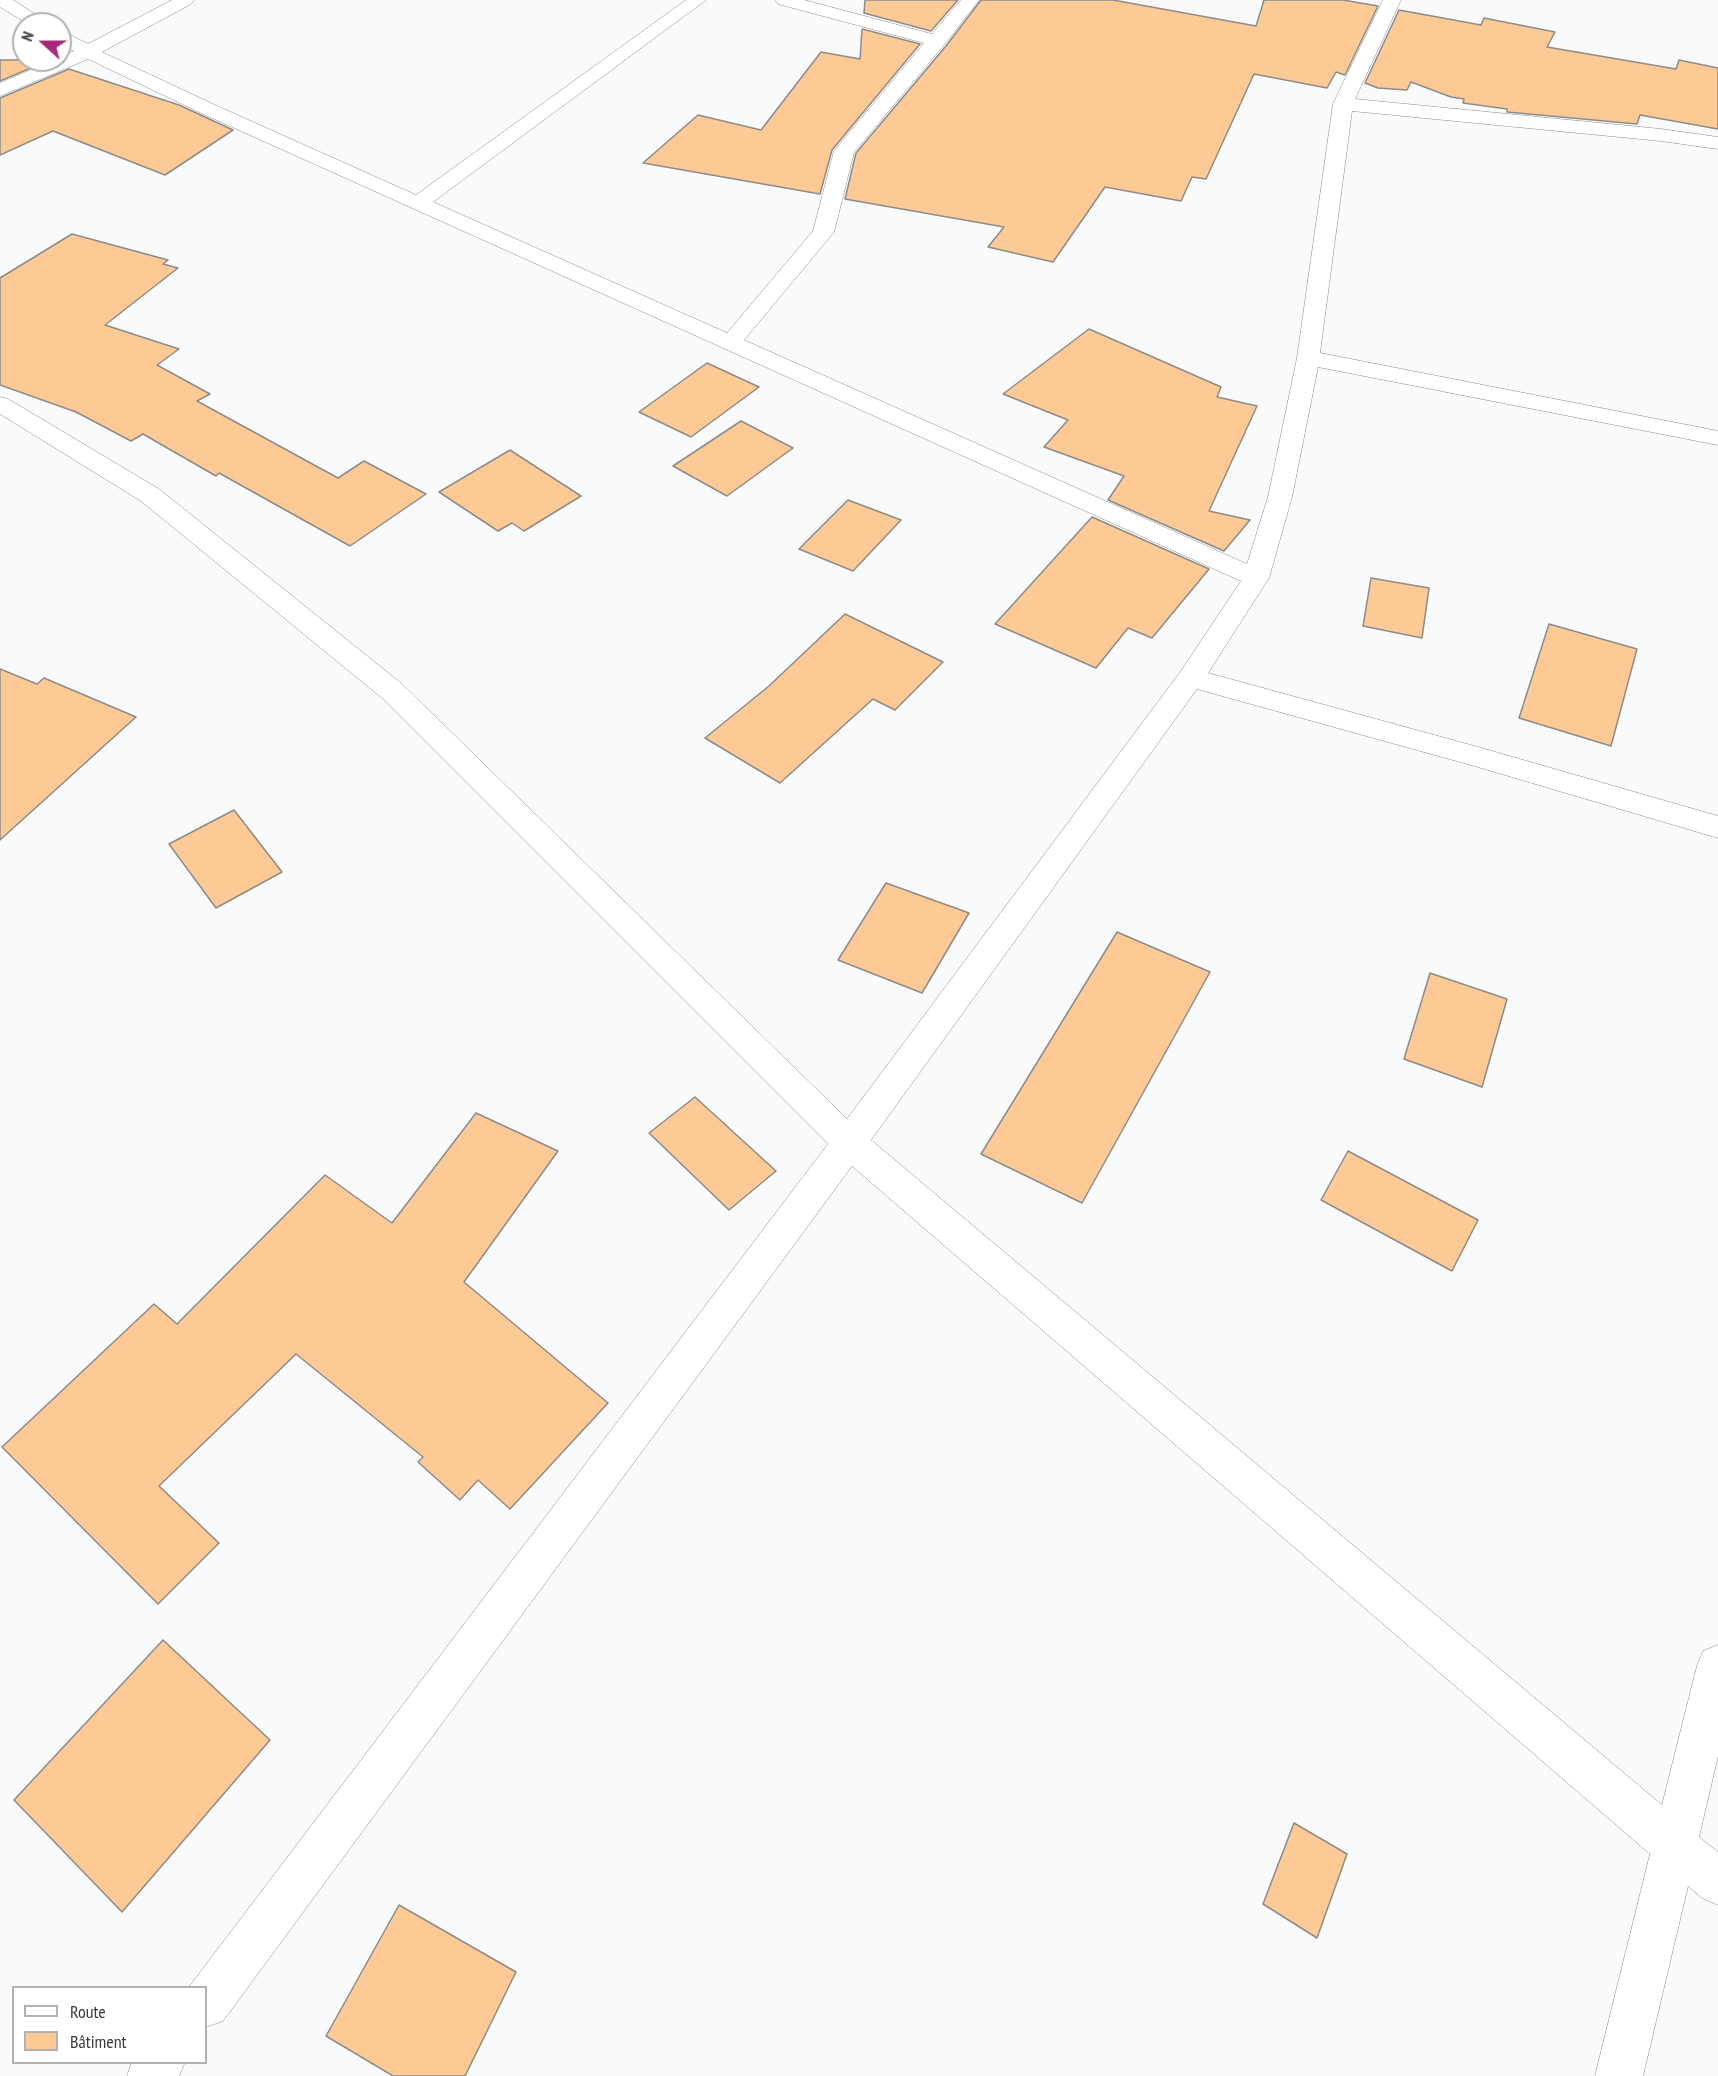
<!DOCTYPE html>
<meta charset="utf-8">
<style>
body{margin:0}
#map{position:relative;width:1718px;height:2076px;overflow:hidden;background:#f8fafb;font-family:"PT Sans Narrow",sans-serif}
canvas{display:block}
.legend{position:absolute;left:12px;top:1986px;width:195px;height:78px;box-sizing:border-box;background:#fff;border:2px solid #b0b1b1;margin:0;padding:8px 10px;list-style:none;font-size:18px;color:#3a3b3b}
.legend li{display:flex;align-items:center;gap:12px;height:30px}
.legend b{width:30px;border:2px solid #b0b1b1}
.north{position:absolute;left:12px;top:12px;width:60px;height:60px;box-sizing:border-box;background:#fff;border:2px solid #b0b1b1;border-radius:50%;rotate:291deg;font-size:16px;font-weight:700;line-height:24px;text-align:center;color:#3a3b3b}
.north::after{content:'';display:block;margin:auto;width:21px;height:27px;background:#a72879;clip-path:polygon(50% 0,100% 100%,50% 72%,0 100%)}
</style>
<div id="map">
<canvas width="1718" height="2076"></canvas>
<ul class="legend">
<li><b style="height:8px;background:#fff"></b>Route</li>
<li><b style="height:16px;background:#fdc995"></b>Bâtiment</li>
</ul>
<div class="north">N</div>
</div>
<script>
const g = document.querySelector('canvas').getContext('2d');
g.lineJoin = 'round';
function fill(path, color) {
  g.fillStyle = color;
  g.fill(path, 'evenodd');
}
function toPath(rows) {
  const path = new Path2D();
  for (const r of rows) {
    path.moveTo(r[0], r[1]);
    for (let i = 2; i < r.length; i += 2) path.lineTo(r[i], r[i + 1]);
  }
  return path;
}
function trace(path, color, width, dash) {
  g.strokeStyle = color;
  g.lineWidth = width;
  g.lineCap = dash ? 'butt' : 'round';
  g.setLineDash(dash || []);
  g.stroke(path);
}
const building = toPath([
 [865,0,958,0,931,31,864,13,865,0],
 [981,0,1113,0,1256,26,1264,0,1343,0,1378,6,1345,75,1336,72,1327,88,1254,74,1206,179,1192,177,1181,201,1105,187,1053,262,988,247,1004,227,845,199,856,153,946,46,981,0],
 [1399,10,1481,25,1484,18,1555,32,1547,47,1676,69,1679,60,1718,68,1718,129,1640,115,1637,124,1507,112,1507,109,1463,103,1464,99,1451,97,1411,82,1407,90,1378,88,1365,83,1399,10],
 [862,29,920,44,832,150,820,194,643,163,698,115,761,130,821,52,860,59,862,29],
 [0,60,40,60,45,62,0,81,0,60],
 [69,69,179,105,233,130,165,175,53,131,0,155,0,98,69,69],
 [72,234,168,260,163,264,178,268,105,325,179,349,157,365,210,394,197,401,338,478,364,461,426,494,350,546,219,473,216,476,143,434,131,441,76,412,0,385,0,278,72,234],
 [1089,329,1221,387,1217,397,1257,406,1209,511,1250,520,1224,551,1108,500,1124,476,1044,447,1068,420,1003,394,1089,329],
 [707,363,759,387,691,437,639,412,707,363],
 [741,421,793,448,727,496,673,466,741,421],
 [510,450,530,463,581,496,524,531,512,523,498,531,439,492,510,450],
 [848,500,901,520,853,571,799,549,848,500],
 [1092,517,1209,569,1152,638,1128,628,1096,668,995,624,1092,517],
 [1371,578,1429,588,1422,638,1363,626,1371,578],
 [845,614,943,662,895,710,873,699,780,783,705,738,769,686,845,614],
 [1549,624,1637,649,1611,746,1519,718,1549,624],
 [0,669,37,684,44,678,136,717,0,840,0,669],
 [234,810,282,872,216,908,169,844,234,810],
 [886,883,969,913,922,993,838,960,886,883],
 [1117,932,1210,972,1082,1203,981,1154,1117,932],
 [1430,973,1507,999,1482,1087,1404,1059,1430,973],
 [695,1097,776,1171,729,1210,649,1133,695,1097],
 [476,1113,558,1151,464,1282,608,1403,510,1509,478,1480,460,1500,418,1462,423,1457,296,1354,159,1486,219,1543,158,1604,2,1447,154,1304,177,1324,325,1175,392,1223,476,1113],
 [1348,1151,1478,1220,1452,1271,1321,1200,1348,1151],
 [163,1640,270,1740,122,1912,14,1800,163,1640],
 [1294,1823,1347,1854,1317,1938,1263,1904,1294,1823],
 [399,1905,516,1972,465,2076,393,2076,326,2036,399,1905]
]);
const minor = toPath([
 [0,0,13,0,50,24,28,24,0,7,0,0],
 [172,0,194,0,191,4,102,52,215,105,416,195,686,0,706,0,433,202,727,333,813,231,834,151,924,43,778,4,775,0,804,0,932,34,961,0,979,0,944,45,854,152,834,232,744,340,1247,564,1268,497,1297,358,1333,104,1383,0,1401,0,1355,99,1661,129,1718,137,1718,149,1661,141,1352,111,1320,353,1718,431,1718,445,1318,367,1292,497,1269,578,1208,673,1478,747,1718,816,1718,838,1478,767,1197,689,871,1140,1662,1805,1697,1666,1703,1651,1718,1645,1718,1756,1699,1837,1718,1852,1718,1905,1702,1898,1688,1886,1643,2076,1595,2076,1650,1854,852,1166,223,2021,206,2027,206,1988,189,1987,828,1144,382,698,141,501,0,414,0,397,8,399,159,489,402,684,847,1119,1181,671,1241,581,201,113,88,59,0,96,0,83,54,60,60,60,60,57,74,51,60,43,60,30,88,44,172,0],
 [132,2062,185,2062,179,2076,127,2076,132,2062]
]);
fill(building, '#fdc995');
trace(building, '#8d8c8a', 1.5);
trace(minor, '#8a8c8d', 1);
fill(minor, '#fff');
</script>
